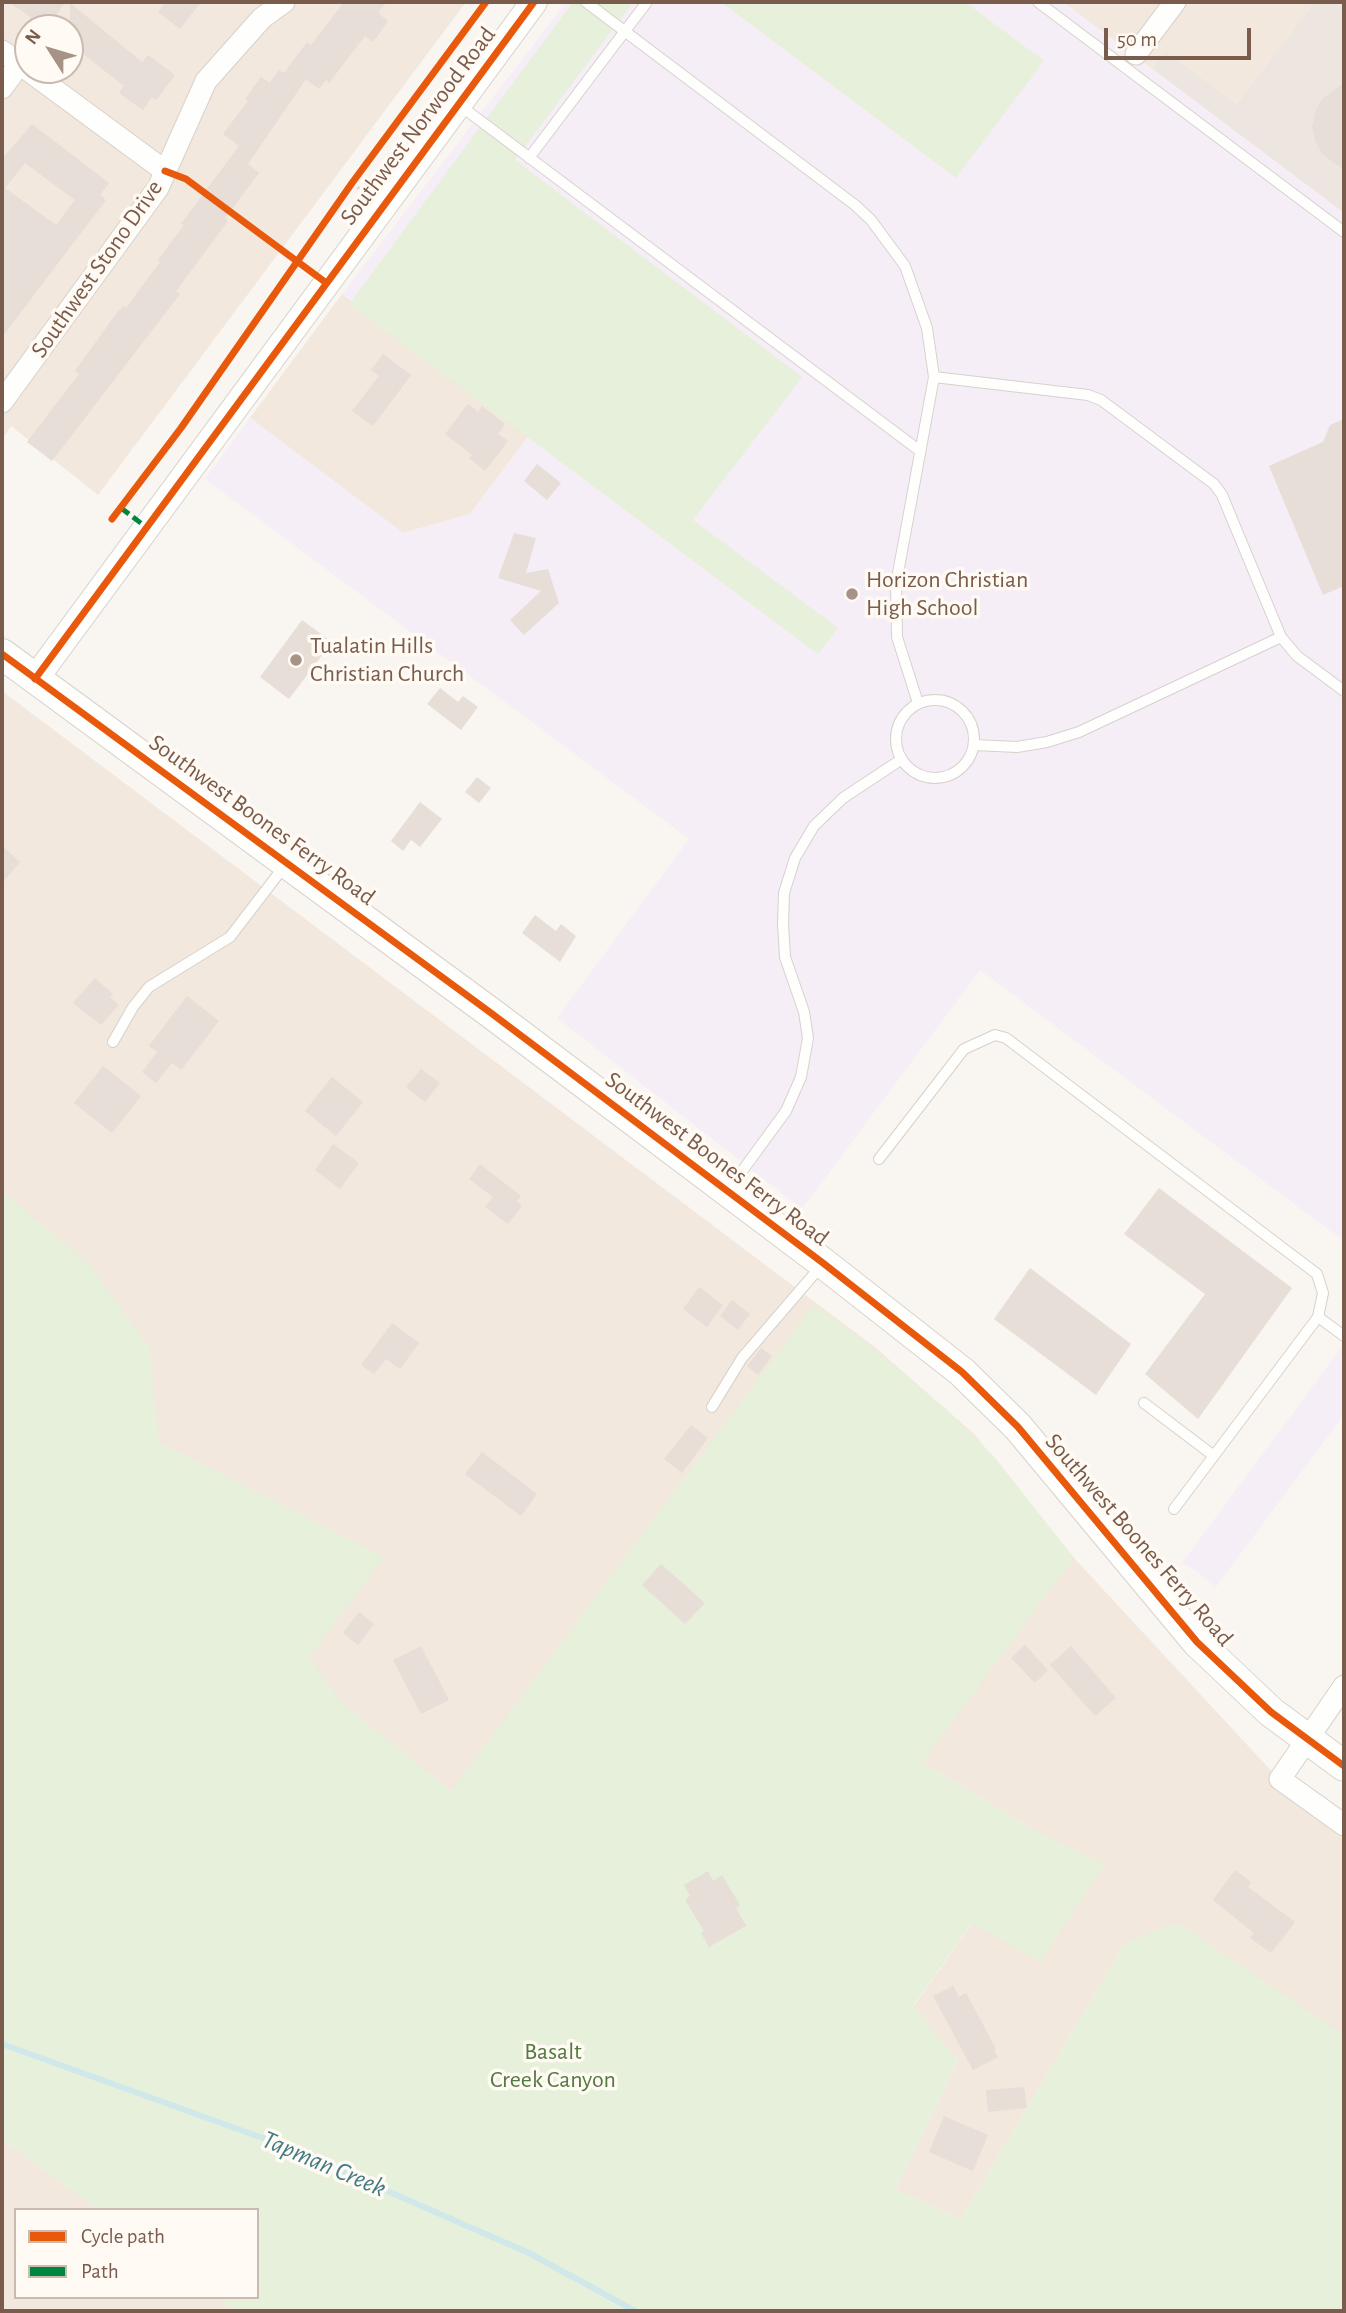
<!DOCTYPE html>
<style>
body{margin:0}
#map{position:relative;width:1346px;height:2313px;overflow:hidden;background:#f9f5f0;font-family:"Alegreya Sans",sans-serif}
canvas{display:block}
.frame{position:absolute;inset:0;border:4px solid #7a5c4d;pointer-events:none}
.legend{position:absolute;left:14px;top:2208px;width:245px;height:91px;box-sizing:border-box;background:#fffaf3;border:2px solid #cabbb1;margin:0;padding:9px 12px;list-style:none;font-size:21px;color:#7a5c4d}
.legend li{display:flex;align-items:center;gap:14px;height:35px}
.legend b{width:35px;border:2px solid #cabbb1}
.north{position:absolute;left:14px;top:14px;width:70px;height:70px;box-sizing:border-box;background:#fffaf3;border:2px solid #cabbb1;border-radius:50%;rotate:307deg;font-size:19px;font-weight:700;line-height:28px;text-align:center;color:#7a5c4d}
.north::after{content:'';display:block;margin:auto;width:24px;height:32px;background:#a69286;clip-path:polygon(50% 0,100% 100%,50% 72%,0 100%)}
.scale{position:absolute;left:1104px;top:28px;width:147px;height:32px;box-sizing:border-box;border:4px solid #7a5c4d;border-top:0;padding-left:9px;font-size:21px;line-height:24px;white-space:nowrap;color:#7a5c4d;-webkit-text-stroke:5px #fffaf3;paint-order:stroke}
</style>
<div id="map">
<canvas width="1346" height="2313"></canvas>
<div class="frame"></div>
<ul class="legend">
<li><b style="height:9px;background:#e8590c"></b>Cycle path</li>
<li><b style="height:9px;background:#00873e"></b>Path</li>
</ul>
<div class="north">N</div>
<div class="scale">50 m</div>
</div>
<script>
const g = document.querySelector('canvas').getContext('2d');
g.lineJoin = 'round';
function fill(path, color) {
  g.fillStyle = color;
  g.fill(path, 'evenodd');
}
function toPath(rows) {
  const path = new Path2D();
  for (const r of rows) {
    if (r.length === 3) {
      path.moveTo(r[0] + r[2], r[1]);
      path.arc(r[0], r[1], r[2], 0, 2 * Math.PI);
      continue;
    }
    path.moveTo(r[0], r[1]);
    for (let i = 2; i < r.length; i += 2) path.lineTo(r[i], r[i + 1]);
  }
  return path;
}
function trace(path, color, width, dash) {
  g.strokeStyle = color;
  g.lineWidth = width;
  g.lineCap = dash ? 'butt' : 'round';
  g.setLineDash(dash || []);
  g.stroke(path);
}
function label(font, color, halo, rows, align = 'center') {
  g.font = font + ' "Alegreya Sans",sans-serif';
  g.lineWidth = 7;
  g.setLineDash([]);
  g.textBaseline = 'middle';
  g.strokeStyle = halo;
  g.fillStyle = color;
  for (const [text, x, y, turn = 0] of rows) {
    g.save();
    g.translate(x, y);
    g.rotate((+turn || 0) * Math.PI / 180);
    g.textAlign = isNaN(turn) ? turn : align;
    if (halo) g.strokeText(text, 0, 0);
    g.fillText(text, 0, 0);
    g.restore();
  }
}
const residential = toPath([
 [2,2,466,2,98,495,11,426,2,439],
 [28,28,70,28,70,70,28,70],
 [1063,2,1314,2,1237,104,1166,51,1152,69],
 [342,294,530,435,470,514,403,533,250,418],
 [2,691,876,1348,974,1434,1074,1558,1314,1817,1344,1838,1344,2101,1125,1943,961,2219,895,2190,958,2061,913,2007,1037,1832,922,1762,466,1803,2,1437],
 [2,2139,99,2210,16,2210,16,2297,218,2297,237,2311,2,2311]
]);
const industrial = toPath([
 [1314,2,1344,2,1344,213,1152,69,1166,51,1237,104]
]);
const education = toPath([
 [566,2,1063,2,1344,213,1344,1241,980,970,802,1209,557,1018,689,839,205,479,250,418,403,533,470,514,529,435,342,294],
 [1344,1344,1344,1415,1215,1588,1197,1571,1182,1563]
]);
const green = toPath([
 [573,2,633,2,515,160,802,377,693,520,838,628,818,654,349,304],
 [721,2,965,2,1044,61,956,178],
 [2,1191,87,1262,149,1347,159,1442,384,1557,309,1657,342,1703,451,1791,814,1304,895,1366,948,1411,996,1459,1074,1558,922,1762,1037,1832,1105,1864,1040,1962,972,1923,913,2006,958,2061,895,2190,961,2219,1125,1943,1177,1922,1344,2036,1344,2311,235,2311,216,2297,257,2297,257,2210,99,2210,2,2139]
]);
const stream = toPath([
 [2,2044,282,2145,529,2253,635,2311]
]);
const building = toPath([
 [8,2,65,2,48,28,37,28,28,22,31,17],
 [166,2,201,2,180,29,158,12],
 [344,2,386,2,378,13,388,21,373,42,365,36,329,83,326,80,319,89,306,79,248,164,259,173,225,218,228,221,176,291,180,294,52,461,27,442,79,374,75,371,118,311,124,306,126,308,160,262,158,260,184,225,181,224,239,146,223,134,248,101,245,99,261,77,270,83,279,70,284,73,307,42,311,45],
 [70,3,142,62,148,55,175,75,156,100,152,97,143,110,119,93,124,86,82,53,79,57,70,50],
 [1344,83,1344,170,1322,154,1315,141,1312,127,1315,112,1322,99],
 [32,124,109,183,100,195,106,200,2,337,2,159],
 [25,163,75,200,56,225,5,188],
 [383,354,411,375,373,426,352,411,379,376,371,370],
 [468,404,478,412,482,406,505,424,498,434,508,441,485,471,469,458,472,455,445,434],
 [1344,419,1344,586,1323,595,1269,466,1323,442,1330,425],
 [537,464,561,483,547,500,524,481],
 [514,533,536,538,526,573,548,569,559,603,524,635,510,620,541,591,498,578],
 [302,620,332,642,289,699,260,677],
 [440,688,458,702,463,696,478,707,461,730,427,704],
 [477,777,491,788,479,803,465,792],
 [420,802,442,819,420,847,411,840,403,851,391,841],
 [2,846,20,862,2,883],
 [535,915,556,931,561,924,576,936,560,962,522,933],
 [95,978,113,994,110,997,119,1005,101,1025,73,1003],
 [187,996,219,1021,181,1070,172,1063,156,1083,142,1072,157,1052,149,1046],
 [103,1066,141,1096,112,1133,74,1103],
 [421,1069,440,1083,425,1102,406,1087],
 [332,1077,363,1102,336,1136,305,1111],
 [333,1144,359,1163,340,1189,315,1170],
 [480,1164,521,1196,517,1201,522,1206,508,1224,485,1207,493,1197,469,1179],
 [1159,1188,1292,1288,1198,1419,1145,1374,1205,1294,1124,1234],
 [1030,1268,1131,1344,1096,1395,994,1319],
 [699,1287,723,1305,707,1327,683,1309],
 [732,1300,750,1314,738,1330,720,1316],
 [392,1323,419,1343,400,1369,386,1359,374,1374,361,1365],
 [761,1348,772,1356,758,1375,747,1366],
 [691,1425,708,1438,682,1473,664,1459],
 [482,1452,537,1494,521,1516,465,1474],
 [661,1564,705,1603,685,1624,642,1585],
 [359,1612,374,1624,358,1645,343,1633],
 [1025,1645,1048,1670,1035,1683,1011,1658],
 [421,1646,449,1700,421,1714,393,1660],
 [1071,1646,1116,1698,1095,1716,1050,1665],
 [1235,1870,1251,1882,1248,1887,1295,1922,1271,1953,1250,1938,1254,1933,1213,1900],
 [708,1871,713,1881,722,1875,740,1905,736,1908,746,1926,709,1947,701,1933,704,1931,685,1900,690,1896,684,1885],
 [953,1986,959,1997,966,1993,996,2049,994,2051,998,2057,973,2070,933,1996],
 [1024,2087,1027,2108,988,2112,986,2090],
 [944,2116,988,2135,973,2171,929,2152]
]);
const path = toPath([
 [352,183,367,195]
]);
const service = toPath([
 [586,2,855,205,871,220,905,266,927,328,934,377,896,584,897,637,918,703],
 [1038,2,1344,232],
 [458,104,920,451],
 [529,158,647,2],
 [934,377,1088,395,1101,400,1214,484,1222,495,1281,637,1079,732,1047,742,1017,747,974,745],
 [1281,637,1297,656,1344,691],
 [935,739,39],
 [113,1042,133,1007,149,987,230,937,286,864],
 [879,1159,964,1049,995,1035,1006,1038,1317,1274,1323,1293,1318,1317,1174,1509],
 [729,1189,786,1111,801,1077,808,1038,804,1012,785,957,783,924,784,893,795,858,814,826,843,798,902,759],
 [1318,1317,1344,1336],
 [1144,1403,1214,1456],
 [712,1407,742,1358,821,1266]
]);
const minor = toPath([
 [2,51,165,171],
 [1136,54,1175,2],
 [2,88,19,65],
 [2,402,158,188,206,81,262,18,284,2],
 [1344,1686,1280,1779,1344,1825]
]);
const tertiary = toPath([
 [35,679,534,2]
]);
const secondary = toPath([
 [2,654,491,1013,823,1263,962,1372,1018,1427,1197,1642,1271,1712,1344,1766]
]);
const quiet = toPath([
 [121,508,146,527]
]);
const cycleway = toPath([
 [165,171,186,179,325,282],
 [112,519,181,428,352,183,486,2],
 [2,654,491,1013,823,1263,962,1372,1018,1427,1197,1642,1271,1712,1344,1766],
 [35,679,534,2]
]);
const markers = [
 [852,594,7,"#a69286"],
 [296,660,7,"#a69286"]
];
const streetNames = [
 ["Southwest Norwood Road",418,126,-53],
 ["Southwest Stono Drive",97,269,-55],
 ["Southwest Boones Ferry Road",262,820,36],
 ["Southwest Boones Ferry Road",717,1159,37],
 ["Southwest Boones Ferry Road",1139,1540,49]
];
const poiNames = [
 ["Horizon Christian",866,580],
 ["High School",866,608],
 ["Tualatin Hills",310,646],
 ["Christian Church",310,674]
];
const parkNames = [
 ["Basalt",553,2052],
 ["Creek Canyon",553,2080]
];
const waterNames = [
 ["Tapman Creek",324,2164,23]
];
fill(residential, '#f2e8de');
fill(industrial, '#ede5e0');
fill(education, '#f6eef6');
fill(green, '#e7f0db');
trace(stream, '#d0e8ea', 6);
fill(building, '#e6ded7');
trace(service, '#d7d1cb', 12);
trace(minor, '#d7d1cb', 23);
trace(tertiary, '#d7d1cb', 28);
trace(secondary, '#d9d2cb', 32);
trace(path, '#dcd5d0', 3.5, [2, 5]);
trace(service, '#fefefd', 10);
trace(minor, '#fefefd', 21);
trace(tertiary, '#fefefd', 26);
trace(secondary, '#fefefd', 30);
trace(quiet, '#00873e', 5, [10, 5]);
trace(cycleway, '#e8590c', 7);
for (const [x, y, r, color] of markers) {
  const dot = new Path2D();
  dot.arc(x, y, r, 0, 2 * Math.PI);
  g.fillStyle = color;
  g.fill(dot);
  trace(dot, '#fffaf3', 2.5);
}
label('24px', '#7a5c4d', '#fffaf3', streetNames);
label('24px', '#7a5c4d', '#fffaf3', poiNames, 'left');
label('24px', '#537a41', '#fffaf3', parkNames);
label('italic 26px', '#437c86', '#fffaf3', waterNames);
</script>
